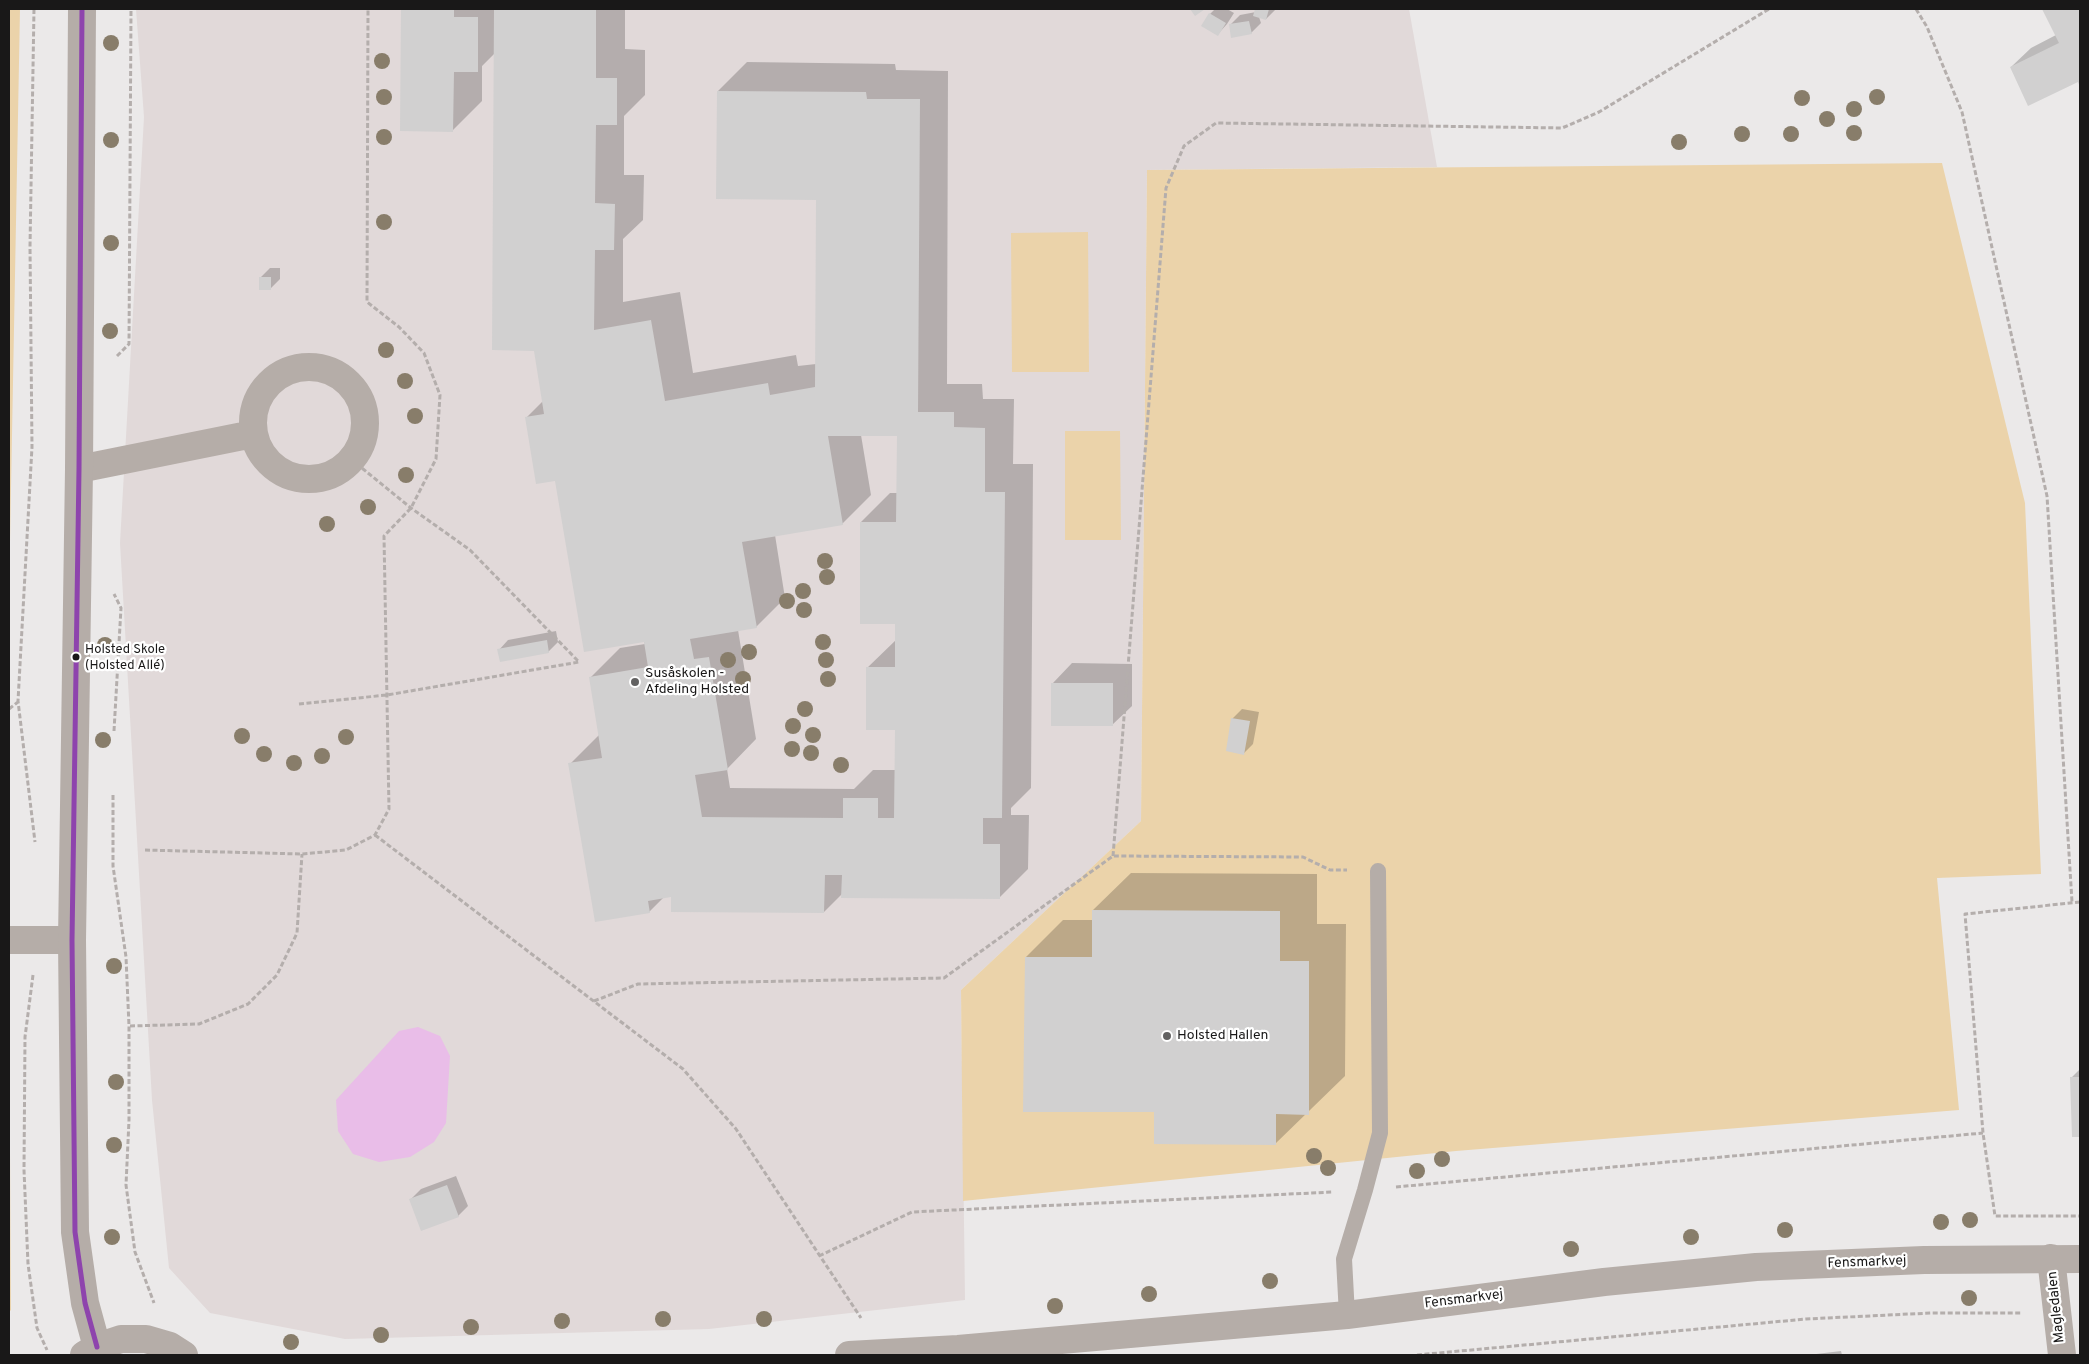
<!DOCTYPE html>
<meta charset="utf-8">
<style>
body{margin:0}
#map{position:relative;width:2089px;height:1364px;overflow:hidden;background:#ebe9e9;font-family:Overpass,sans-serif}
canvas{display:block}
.frame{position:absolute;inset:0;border:10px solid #191818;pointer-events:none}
</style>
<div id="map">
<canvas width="2089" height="1364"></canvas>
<div class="frame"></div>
</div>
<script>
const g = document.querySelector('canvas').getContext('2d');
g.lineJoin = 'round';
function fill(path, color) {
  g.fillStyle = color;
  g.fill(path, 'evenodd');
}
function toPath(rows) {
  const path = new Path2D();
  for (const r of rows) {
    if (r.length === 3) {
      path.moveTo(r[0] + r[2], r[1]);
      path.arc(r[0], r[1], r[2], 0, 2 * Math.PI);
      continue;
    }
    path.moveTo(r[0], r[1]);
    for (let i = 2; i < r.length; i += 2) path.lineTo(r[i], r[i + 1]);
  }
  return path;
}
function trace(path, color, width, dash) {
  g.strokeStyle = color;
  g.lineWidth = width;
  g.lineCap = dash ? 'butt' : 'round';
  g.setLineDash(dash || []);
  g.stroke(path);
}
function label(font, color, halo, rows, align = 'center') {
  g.font = font + ' Overpass,sans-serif';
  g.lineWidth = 4.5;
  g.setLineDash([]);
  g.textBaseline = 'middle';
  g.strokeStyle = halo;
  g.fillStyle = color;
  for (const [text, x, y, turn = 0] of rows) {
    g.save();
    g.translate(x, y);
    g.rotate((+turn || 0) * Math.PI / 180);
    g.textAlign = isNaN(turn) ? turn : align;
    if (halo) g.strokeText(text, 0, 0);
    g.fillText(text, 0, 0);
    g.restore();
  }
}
const built = toPath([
 [136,9,1409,9,1437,167,1147,170,1141,821,961,990,965,1300,709,1329,345,1339,210,1313,169,1268,152,1100,120,543,144,117]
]);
const green = toPath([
 [9,9,20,9,9,595],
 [1942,163,2025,503,2041,874,1937,878,1959,1110,1456,1151,963,1201,961,990,1141,821,1147,170],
 [1088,232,1089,372,1012,372,1011,233],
 [1065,431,1120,431,1121,540,1065,540],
 [9,995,11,1310,9,1312]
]);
const water = toPath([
 [418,1027,440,1036,450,1056,446,1123,434,1142,410,1157,379,1162,353,1154,338,1131,336,1100,399,1031]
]);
const shadow = toPath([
 [402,9,625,9,625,49,645,50,645,95,624,116,624,175,644,175,643,220,623,239,623,302,680,292,693,373,796,355,798,366,816,364,817,199,718,91,747,62,895,64,896,70,948,71,947,384,982,384,983,399,1014,399,1013,464,1033,464,1031,788,1011,808,1011,815,1029,815,1028,869,999,898,843,893,824,912,672,896,664,897,649,912,570,764,599,735,591,677,620,648,645,644,556,479,526,418,543,401,495,53,482,66,482,101,453,130,402,130],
 [861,435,898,435,897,493,890,493,861,522,897,623,897,639,867,668,896,729,896,770,873,770,854,789,730,788,727,769,756,739,738,630,756,627,785,598,775,535,842,524,871,495],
 [1215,9,1227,9,1234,13,1227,24,1218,34,1210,14],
 [1257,9,1276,9,1266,19,1259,17,1261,23,1251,33,1230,25,1240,15,1256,12],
 [2043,9,2080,9,2080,84,2079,80,2011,67,2031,48,2056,35],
 [270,268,280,268,280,279,270,289,260,278],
 [556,631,558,642,548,652,499,650,508,640],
 [1072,663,1132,664,1132,706,1112,725,1053,683],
 [1242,709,1259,712,1253,744,1244,753,1232,719],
 [1131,873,1317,874,1317,924,1346,924,1345,1076,1275,1144,1155,1111,1026,957,1063,920,1093,920,1093,910],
 [2080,1069,2080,1135,2073,1135,2071,1078],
 [456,1176,468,1206,458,1216,411,1199,421,1189],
 [1841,1351,1842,1355,1808,1355]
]);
const building = toPath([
 [401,9,454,9,454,17,478,17,478,72,454,72,453,132,400,131],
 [494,9,596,9,596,78,617,78,617,125,596,125,595,203,615,204,614,250,595,250,594,330,651,320,665,401,768,383,770,395,815,387,816,200,716,199,717,91,866,92,867,99,920,99,918,412,954,412,954,427,985,428,985,492,1005,492,1002,818,983,818,983,844,1000,844,1000,899,841,898,842,875,825,875,824,913,671,912,671,897,648,901,650,913,595,922,568,763,602,758,589,677,648,667,644,642,584,652,555,481,536,484,525,417,544,414,534,351,492,350],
 [828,436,897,436,896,522,860,522,860,624,895,624,895,667,866,667,866,730,895,730,894,818,878,818,878,798,843,798,843,818,702,817,695,775,728,770,709,657,694,659,690,639,757,628,742,542,843,525],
 [1190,9,1205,9,1195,16],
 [1255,9,1269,9,1266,20,1253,16],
 [2042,9,2080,9,2080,87,2078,82,2028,106,2010,67,2059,43],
 [1209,13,1226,23,1218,36,1201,26],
 [1249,21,1252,34,1231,38,1229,24],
 [259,277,271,277,271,290,259,290],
 [547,640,549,653,500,662,497,649],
 [1051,683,1113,683,1113,726,1051,726],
 [1231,718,1250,721,1244,755,1226,751],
 [1092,910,1280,911,1280,961,1309,961,1309,1115,1276,1114,1276,1145,1154,1144,1154,1112,1023,1112,1025,957,1092,957],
 [2070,1077,2080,1077,2080,1137,2072,1137],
 [447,1185,459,1217,421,1231,409,1199]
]);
const path = toPath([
 [34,9,30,247,32,447,18,701,35,842],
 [1916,9,1927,27,1962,112,2047,496,2072,902],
 [117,356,129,344,131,9],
 [299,704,387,695,579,662,470,550,411,508,352,460],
 [9,709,18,702],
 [114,731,121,608,114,594],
 [113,795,113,866,126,957,129,1026,129,1120,126,1185,135,1252,154,1303],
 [375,835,683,1069,736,1129,861,1318],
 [145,850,302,854,346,850,375,835,389,809,384,536,411,508,436,459,440,395,424,353,399,327,367,302,368,9],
 [1113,856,1166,188,1184,146,1216,123,1562,128,1599,112,1769,9],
 [2080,902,1965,914,1983,1133,1995,1216,2080,1216],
 [33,975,25,1037,24,1170,28,1264,37,1328,47,1350],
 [594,1001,638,984,944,978,1113,856,1303,857,1330,870,1347,870],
 [130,1026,199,1024,248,1004,277,975,297,933,302,854],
 [1396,1187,1983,1133],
 [819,1256,912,1212,1333,1192],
 [1417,1355,1806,1319,1931,1313,2022,1313]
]);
const service = toPath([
 [1347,1315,1344,1259,1365,1190,1380,1133,1378,871]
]);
const minor = toPath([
 [309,423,56],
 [79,469,253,434],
 [9,940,72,940],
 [2051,1258,2062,1355]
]);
const tertiary = toPath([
 [82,9,79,469,72,940,75,1232,85,1303,97,1347],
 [84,1355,97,1347,121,1339,146,1339,170,1346,184,1355],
 [849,1355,958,1349,1347,1315,1604,1282,1756,1267,1924,1260,2080,1259]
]);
const bus1 = toPath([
 [82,9,79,469,72,940,75,1232,85,1303,97,1347]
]);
const trees = [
 [111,43],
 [382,61],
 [384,97],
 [1877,97],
 [1802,98],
 [1854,109],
 [1827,119],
 [1854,133],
 [1742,134],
 [1791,134],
 [384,137],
 [111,140],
 [1679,142],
 [384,222],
 [111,243],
 [110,331],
 [386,350],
 [405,381],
 [415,416],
 [406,475],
 [368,507],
 [327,524],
 [825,561],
 [827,577],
 [803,591],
 [787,601],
 [804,610],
 [823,642],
 [105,645],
 [749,652],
 [728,660],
 [826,660],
 [743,679],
 [828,679],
 [805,709],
 [793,726],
 [813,735],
 [242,736],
 [346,737],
 [103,740],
 [792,749],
 [811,753],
 [264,754],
 [322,756],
 [294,763],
 [841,765],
 [114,966],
 [116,1082],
 [114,1145],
 [1314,1156],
 [1442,1159],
 [1328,1168],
 [1417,1171],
 [1970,1220],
 [1941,1222],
 [1785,1230],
 [112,1237],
 [1691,1237],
 [1571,1249],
 [1270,1281],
 [1149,1294],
 [1969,1298],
 [1055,1306],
 [663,1319],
 [764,1319],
 [562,1321],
 [471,1327],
 [381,1335],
 [291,1342]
];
const markers = [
 [76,657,4.5,"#191818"],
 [635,682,5,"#626161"],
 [1167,1036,5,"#626161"]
];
const busNames = [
 ["Holsted Skole",85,650],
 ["(Holsted Allé)",85,666]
];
const poiNames = [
 ["Susåskolen -",645,674],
 ["Afdeling Holsted",645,690],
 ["Holsted Hallen",1177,1036]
];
const streetNames = [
 ["Fensmarkvej",1867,1263,-2],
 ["Fensmarkvej",1464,1300,-7],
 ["Magledalen",2057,1307,-96]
];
fill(built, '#e1d9d9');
fill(green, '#ebd3aa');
fill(water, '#e9bde8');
fill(shadow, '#0003');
fill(building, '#d1d0d0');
trace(path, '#b4aeac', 3, [5, 2.5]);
trace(service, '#b5ada8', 16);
trace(minor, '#b5ada8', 28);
trace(tertiary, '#b5ada8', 28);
trace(bus1, '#8e44ad', 5);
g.fillStyle = '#887d6a';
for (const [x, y] of trees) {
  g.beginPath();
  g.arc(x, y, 8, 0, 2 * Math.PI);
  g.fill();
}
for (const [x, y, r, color] of markers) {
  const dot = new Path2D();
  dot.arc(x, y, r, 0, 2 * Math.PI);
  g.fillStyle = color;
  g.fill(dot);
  trace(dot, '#fff', 2);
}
label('13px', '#191818', '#fff', busNames, 'left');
label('14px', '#191818', '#fff', poiNames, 'left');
label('14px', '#191818', '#fff', streetNames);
</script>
